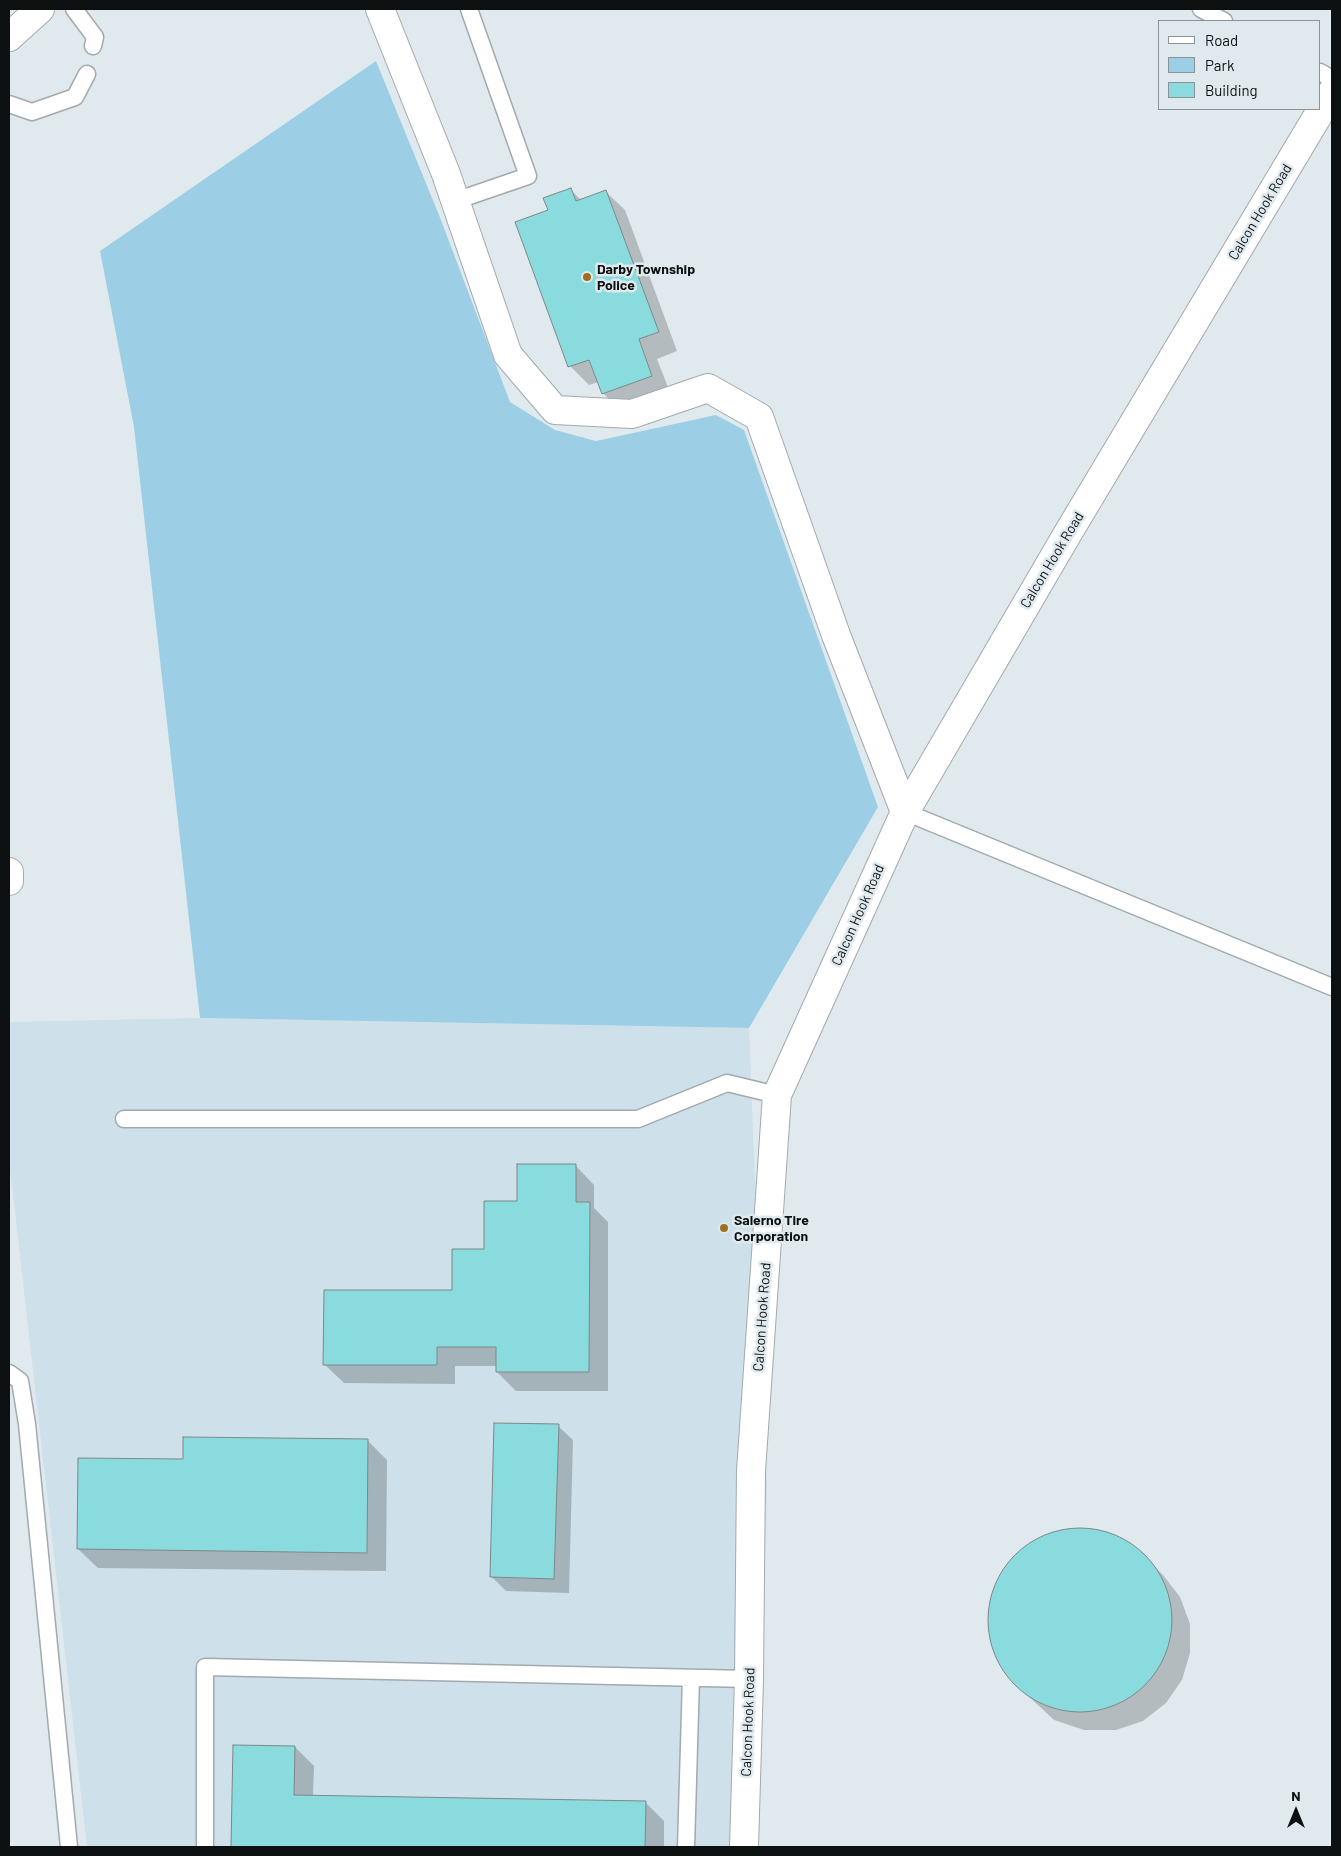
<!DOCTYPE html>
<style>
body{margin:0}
#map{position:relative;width:1341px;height:1856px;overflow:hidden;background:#e0eaee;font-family:Barlow,sans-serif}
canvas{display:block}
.frame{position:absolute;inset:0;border:10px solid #0d1011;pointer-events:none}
.legend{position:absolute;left:1158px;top:20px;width:162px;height:90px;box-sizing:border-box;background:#e0eaee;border:1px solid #8c9396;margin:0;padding:6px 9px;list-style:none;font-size:15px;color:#0d1011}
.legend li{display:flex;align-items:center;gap:10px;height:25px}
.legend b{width:25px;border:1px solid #8c9396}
.north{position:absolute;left:1271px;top:1786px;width:50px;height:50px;-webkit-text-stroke:4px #e0eaee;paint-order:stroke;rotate:0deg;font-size:14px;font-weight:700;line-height:20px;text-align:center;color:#0d1011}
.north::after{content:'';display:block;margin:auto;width:18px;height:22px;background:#0d1011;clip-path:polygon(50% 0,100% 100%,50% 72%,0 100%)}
</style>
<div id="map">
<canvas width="1341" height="1856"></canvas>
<div class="frame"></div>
<ul class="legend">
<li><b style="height:6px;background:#fff"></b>Road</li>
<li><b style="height:14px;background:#9ccfe6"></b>Park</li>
<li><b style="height:14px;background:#89dbdd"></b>Building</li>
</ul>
<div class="north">N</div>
</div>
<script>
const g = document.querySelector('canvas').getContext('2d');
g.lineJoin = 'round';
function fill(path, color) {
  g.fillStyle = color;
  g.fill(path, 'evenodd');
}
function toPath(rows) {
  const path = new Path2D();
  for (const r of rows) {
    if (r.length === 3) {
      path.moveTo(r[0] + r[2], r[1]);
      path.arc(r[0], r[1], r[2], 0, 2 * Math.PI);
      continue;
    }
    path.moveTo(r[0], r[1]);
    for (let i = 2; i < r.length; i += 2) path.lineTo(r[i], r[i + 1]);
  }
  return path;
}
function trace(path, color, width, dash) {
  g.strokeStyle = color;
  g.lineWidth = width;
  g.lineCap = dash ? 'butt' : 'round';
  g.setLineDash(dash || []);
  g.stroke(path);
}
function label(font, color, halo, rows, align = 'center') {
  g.font = font + ' Barlow,sans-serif';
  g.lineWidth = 5;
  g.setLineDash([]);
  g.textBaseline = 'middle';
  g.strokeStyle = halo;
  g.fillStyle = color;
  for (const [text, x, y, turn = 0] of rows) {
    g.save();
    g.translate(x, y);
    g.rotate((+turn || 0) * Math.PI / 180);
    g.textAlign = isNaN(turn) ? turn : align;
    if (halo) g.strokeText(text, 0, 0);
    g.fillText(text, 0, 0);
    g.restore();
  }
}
const built = toPath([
 [200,1018,749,1028,767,1488,755,1847,87,1847,9,1159,9,1022]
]);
const green = toPath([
 [376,61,439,215,510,402,555,430,596,441,716,415,744,430,878,807,749,1028,200,1018,134,427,100,251]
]);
const shadow = toPath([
 [570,189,581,200,605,191,625,210,677,351,657,359,671,395,622,412,603,393,599,382,589,385,570,366,549,211],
 [575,1165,594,1185,594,1208,608,1222,608,1391,516,1391,497,1372,497,1366,455,1366,455,1384,344,1383,324,1364,453,1291,518,1202],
 [558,1426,573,1440,569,1593,506,1591,491,1576],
 [368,1441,387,1460,386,1571,98,1568,78,1549],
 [1064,1530,1092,1530,1120,1538,1143,1555,1163,1575,1180,1597,1190,1624,1190,1653,1182,1680,1166,1703,1143,1721,1116,1730,1084,1730,1054,1720,1010,1679,994,1652,988,1620,994,1589,1009,1562,1034,1542],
 [234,1746,295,1747,314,1766,313,1796,645,1802,664,1821,664,1847,233,1847]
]);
const building = toPath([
 [571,188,576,201,606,190,659,332,639,339,652,376,602,394,589,360,568,367,515,222,548,210,543,198,571,188],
 [517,1164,576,1164,576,1202,590,1202,589,1372,496,1372,496,1347,437,1347,437,1365,323,1365,324,1290,452,1290,452,1249,484,1249,484,1201,517,1201,517,1164],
 [494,1423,559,1424,554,1579,490,1577,494,1423],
 [183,1437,368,1439,367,1553,77,1549,78,1458,183,1459,183,1437],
 [1080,1620,92],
 [233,1745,295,1746,294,1795,646,1801,645,1847,231,1847,233,1745]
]);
const service = toPath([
 [74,9,95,37,93,46],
 [1201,9,1224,21],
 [1320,72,1332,79],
 [9,104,32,112,75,97,87,74],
 [455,201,528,176,469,9],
 [905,812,1332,987],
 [124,1119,638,1119,727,1083,777,1095],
 [9,1373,20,1381,27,1424,69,1847],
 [205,1847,205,1667,749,1679],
 [686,1847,691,1678]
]);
const minor = toPath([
 [380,9,446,174,508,355,555,410,632,414,708,388,759,417,836,635,905,812],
 [9,37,40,9],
 [9,872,9,881],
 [744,1847,749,1679,751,1471,777,1095,905,812,1068,533,1332,92]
]);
const markers = [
 [587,277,5,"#9d7020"],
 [724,1228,5,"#9d7020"]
];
const streetNames = [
 ["Calcon Hook Road",1260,212,-59],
 ["Calcon Hook Road",1052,560,-59],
 ["Calcon Hook Road",858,915,-66],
 ["Calcon Hook Road",762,1317,-86],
 ["Calcon Hook Road",748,1722,-88]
];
const poiNames = [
 ["Darby Township",597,269],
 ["Police",597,285],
 ["Salerno Tire",734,1220],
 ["Corporation",734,1236]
];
fill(built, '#cee0e9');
fill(green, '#9ccfe6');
fill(shadow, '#0003');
fill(building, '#89dbdd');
trace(building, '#7e8888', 1);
trace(service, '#a1aaae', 19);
trace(minor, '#a1aaae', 30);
trace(service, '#fff', 16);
trace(minor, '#fff', 28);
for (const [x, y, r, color] of markers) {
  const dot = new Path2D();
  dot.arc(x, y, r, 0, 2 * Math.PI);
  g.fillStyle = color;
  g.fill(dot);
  trace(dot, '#e0eaee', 2);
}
label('14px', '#0d1011', '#e0eaee', streetNames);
label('bold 14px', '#0d1011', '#e0eaee', poiNames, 'left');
</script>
